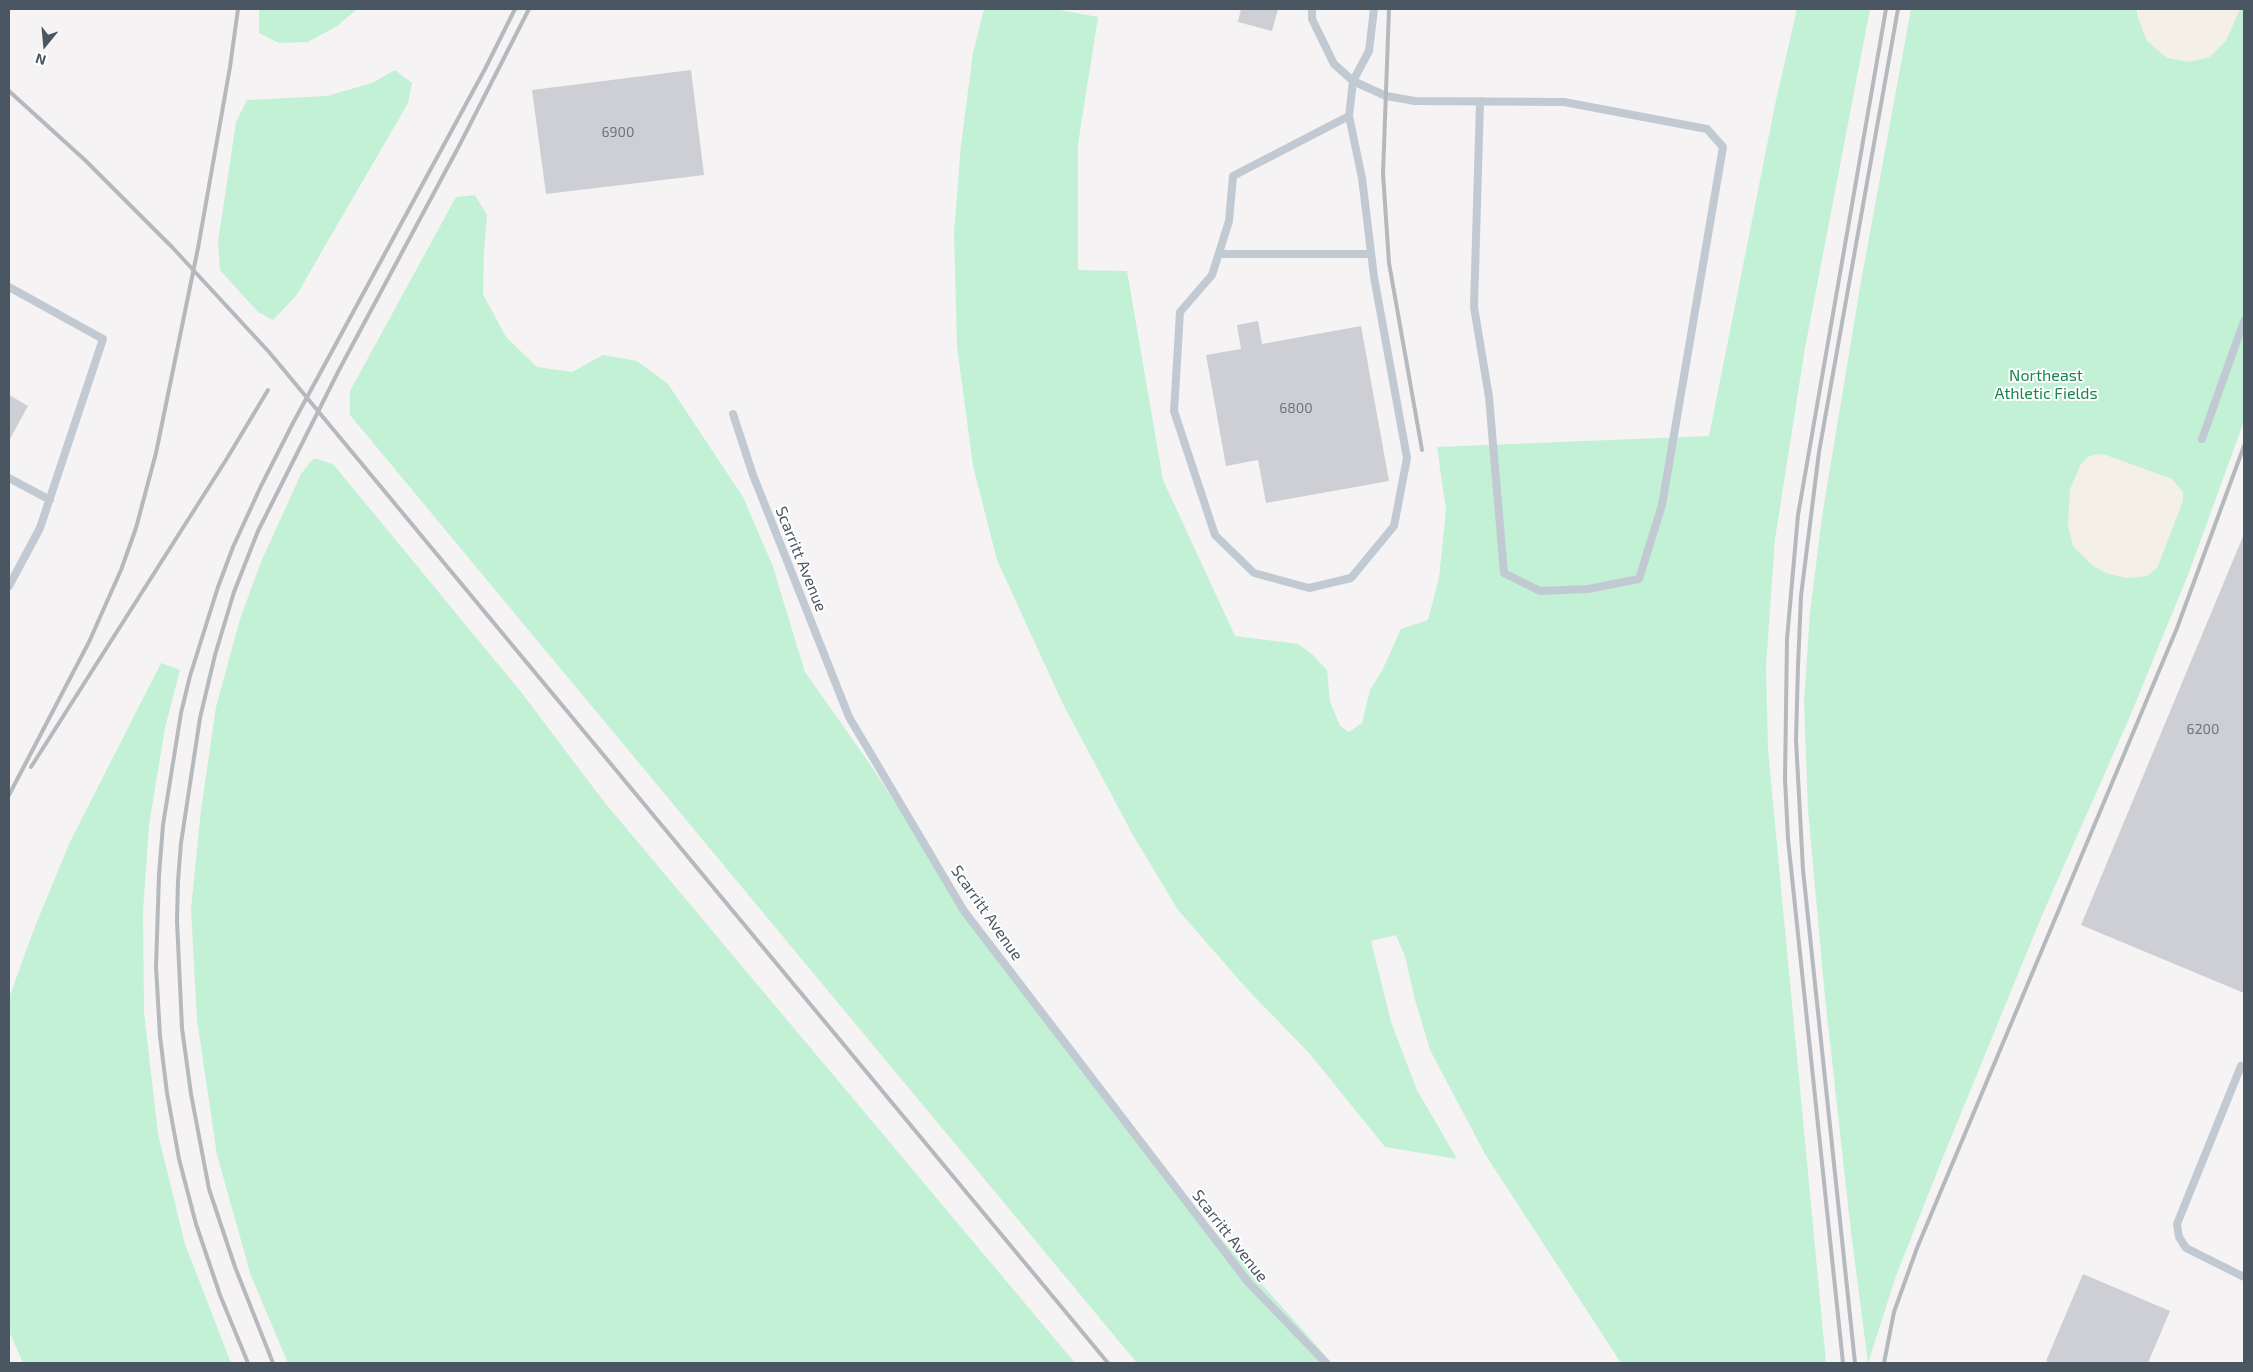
<!DOCTYPE html>
<style>
body{margin:0}
#map{position:relative;width:2253px;height:1372px;overflow:hidden;background:#f5f3f3;font-family:"Exo 2",sans-serif}
canvas{display:block}
.frame{position:absolute;inset:0;border:10px solid #4a5661;pointer-events:none}
.north{position:absolute;left:20px;top:20px;width:50px;height:50px;-webkit-text-stroke:4px #fff;paint-order:stroke;rotate:197deg;font-size:14px;font-weight:700;line-height:20px;text-align:center;color:#4a5661}
.north::after{content:'';display:block;margin:auto;width:18px;height:22px;background:#4a5661;clip-path:polygon(50% 0,100% 100%,50% 72%,0 100%)}
</style>
<div id="map">
<canvas width="2253" height="1372"></canvas>
<div class="frame"></div>
<div class="north">N</div>
</div>
<script>
const g = document.querySelector('canvas').getContext('2d');
g.lineJoin = 'round';
function fill(path, color) {
  g.fillStyle = color;
  g.fill(path, 'evenodd');
}
function toPath(rows) {
  const path = new Path2D();
  for (const r of rows) {
    path.moveTo(r[0], r[1]);
    for (let i = 2; i < r.length; i += 2) path.lineTo(r[i], r[i + 1]);
  }
  return path;
}
function trace(path, color, width, dash) {
  g.strokeStyle = color;
  g.lineWidth = width;
  g.lineCap = dash ? 'butt' : 'round';
  g.setLineDash(dash || []);
  g.stroke(path);
}
function label(font, color, halo, rows, align = 'center') {
  g.font = font + ' "Exo 2",sans-serif';
  g.lineWidth = 4;
  g.setLineDash([]);
  g.textBaseline = 'middle';
  g.strokeStyle = halo;
  g.fillStyle = color;
  for (const [text, x, y, turn = 0] of rows) {
    g.save();
    g.translate(x, y);
    g.rotate((+turn || 0) * Math.PI / 180);
    g.textAlign = isNaN(turn) ? turn : align;
    if (halo) g.strokeText(text, 0, 0);
    g.fillText(text, 0, 0);
    g.restore();
  }
}
const green = toPath([
 [259,9,357,9,337,26,308,42,279,43,259,33],
 [984,9,1054,9,1098,17,1078,144,1078,270,1127,271,1163,480,1235,636,1298,644,1313,655,1327,670,1330,702,1340,726,1349,732,1362,723,1370,690,1382,671,1401,629,1428,620,1439,578,1446,510,1437,447,1709,436,1776,100,1797,9,1870,9,1805,348,1775,539,1766,666,1768,750,1826,1363,1621,1363,1485,1154,1430,1050,1415,1000,1405,956,1396,935,1371,941,1391,1022,1417,1090,1457,1159,1385,1147,1310,1054,1247,989,1178,910,1134,837,1062,702,997,560,973,466,957,346,954,233,961,145,973,53],
 [1911,9,2244,9,2244,421,2188,575,2128,721,2043,913,1941,1162,1896,1276,1868,1363,1851,1232,1825,997,1808,810,1804,702,1810,613,1822,517,1860,287],
 [395,70,412,83,408,103,296,296,273,320,258,312,220,270,218,242,236,122,247,100,327,96,372,83],
 [475,195,487,215,484,250,483,294,506,337,537,367,572,372,603,355,637,361,668,384,743,497,772,564,805,672,872,767,979,932,1167,1178,1332,1363,1137,1363,350,415,350,391,456,197],
 [314,458,333,464,521,692,605,803,1075,1363,288,1363,251,1276,217,1155,197,1020,191,909,201,810,216,707,240,619,261,562,301,474],
 [161,663,180,670,165,728,149,825,143,911,144,1012,158,1134,185,1244,231,1363,23,1363,9,1331,9,998,34,929,69,844]
]);
const sand = toPath([
 [2137,9,2240,9,2226,41,2210,57,2189,62,2167,58,2147,41,2137,15],
 [2096,454,2106,455,2172,479,2183,492,2183,501,2157,568,2147,576,2128,578,2108,574,2093,566,2073,546,2068,526,2070,489,2081,464,2088,457]
]);
const building = toPath([
 [1241,9,1278,9,1272,31,1238,22],
 [691,70,704,175,546,194,532,90],
 [1258,321,1262,344,1361,326,1389,481,1266,503,1258,460,1226,466,1206,355,1241,349,1237,325],
 [9,395,28,406,10,439,9,438],
 [2244,534,2244,993,2081,925],
 [2083,1274,2170,1311,2148,1363,2052,1363,2046,1361]
]);
const lane = toPath([
 [1312,9,1312,19,1334,64,1353,81,1369,51,1374,9],
 [1349,116,1233,176,1229,221,1212,275,1180,312,1174,411,1215,535,1254,573,1309,588,1351,578,1394,526,1407,458,1374,277,1362,178,1349,116,1353,81,1386,96,1415,101,1564,102,1707,129,1723,147,1662,505,1639,579,1588,589,1540,591,1504,573,1489,397,1474,307,1480,101],
 [1219,254,1371,254],
 [9,287,103,339,40,528,9,586],
 [733,414,753,475,849,717,964,911,1248,1282,1326,1363],
 [2202,439,2244,321],
 [9,478,50,500],
 [2241,1066,2177,1224,2179,1237,2186,1248,2244,1277]
]);
const rail = toPath([
 [1389,9,1383,174,1389,263,1422,450],
 [9,91,86,161,172,247,269,352,1108,1363],
 [31,767,226,460,268,390],
 [9,795,89,642,121,570,136,528,156,453,198,248,230,67,238,9],
 [248,1363,220,1295,196,1224,179,1159,167,1093,160,1036,156,967,159,875,163,825,181,713,190,676,218,587,233,547,261,486,293,423,485,69,515,9],
 [273,1363,235,1267,209,1189,191,1094,182,1028,177,921,178,881,181,843,200,718,215,655,234,592,258,531,339,370,459,146,529,9],
 [1843,1363,1788,839,1785,779,1787,639,1798,515,1886,9],
 [1855,1363,1803,870,1796,740,1798,666,1801,596,1819,452,1898,9],
 [1884,1363,1894,1312,1917,1248,2177,628,2244,446]
]);
const numberNames = [
 ["6900",618,132],
 ["6800",1296,408],
 ["6200",2203,729]
];
const parkNames = [
 ["Northeast",2046,376],
 ["Athletic Fields",2046,394]
];
const streetNames = [
 ["Scarritt Avenue",801,559,68],
 ["Scarritt Avenue",987,913,55],
 ["Scarritt Avenue",1230,1236,52]
];
fill(green, '#c3f1d5');
fill(sand, '#f5f0e5');
fill(building, '#cdcfd5');
trace(lane, '#c1cad2', 8);
trace(rail, '#b5b8bd', 4);
label('14px', '#6b747e', null, numberNames);
label('16px', '#17864f', '#fff', parkNames);
label('16px', '#4a5661', '#fff', streetNames);
</script>
